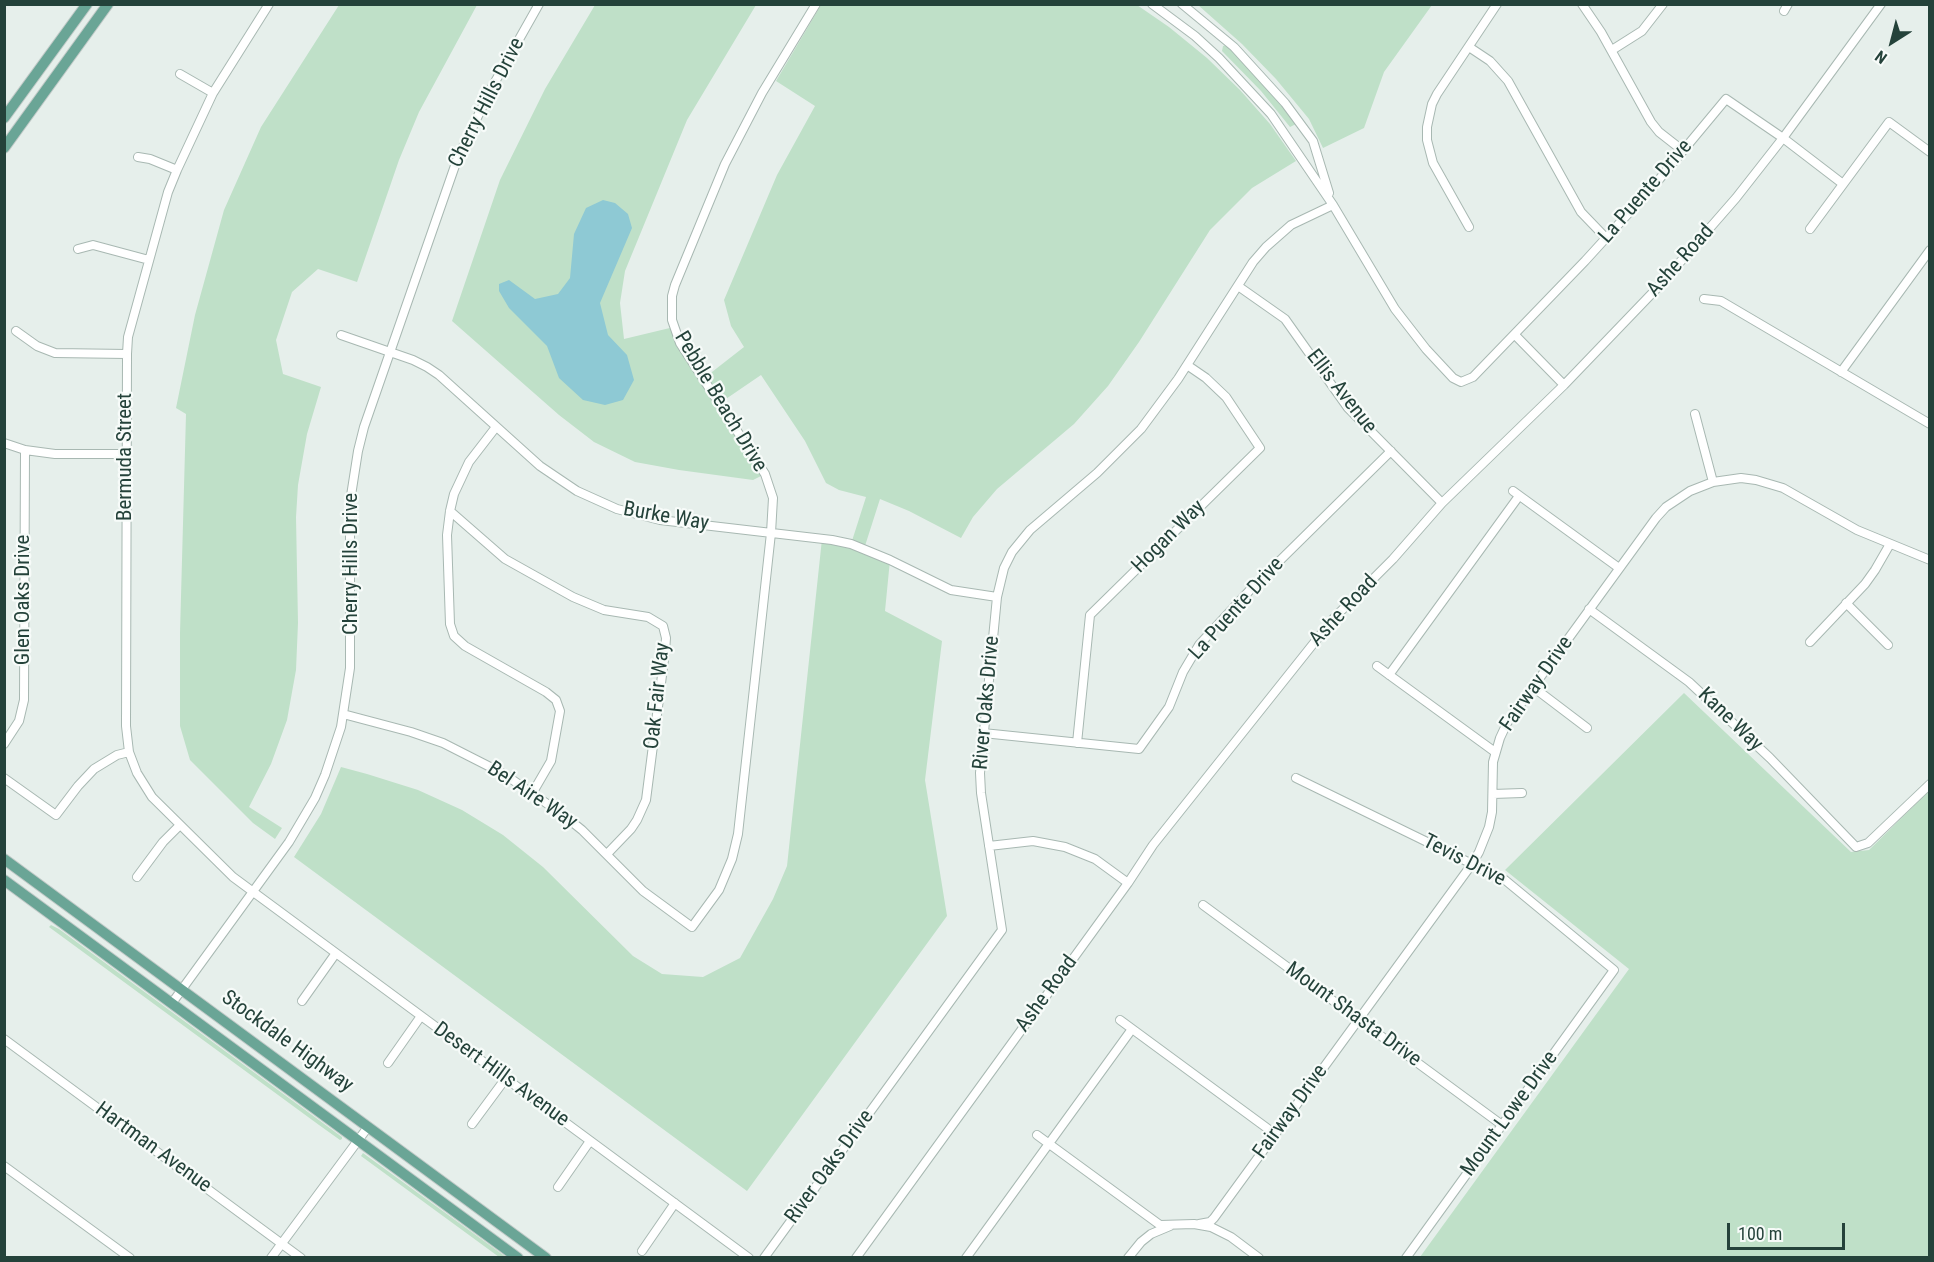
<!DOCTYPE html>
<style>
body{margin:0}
#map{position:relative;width:1934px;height:1262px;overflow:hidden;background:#e6efeb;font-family:"Roboto Condensed",sans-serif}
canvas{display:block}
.frame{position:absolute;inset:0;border:6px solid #24423a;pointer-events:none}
.north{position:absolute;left:1862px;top:12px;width:60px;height:60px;-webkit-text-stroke:4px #f7fbf9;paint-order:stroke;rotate:216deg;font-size:16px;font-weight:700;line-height:24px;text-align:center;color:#24423a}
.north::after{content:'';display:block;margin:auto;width:21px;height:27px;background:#24423a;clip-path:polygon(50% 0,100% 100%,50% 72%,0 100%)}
.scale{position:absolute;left:1727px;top:1223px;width:118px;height:27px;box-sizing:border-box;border:3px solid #24423a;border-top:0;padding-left:8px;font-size:18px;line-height:21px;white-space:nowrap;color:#24423a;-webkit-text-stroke:4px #f7fbf9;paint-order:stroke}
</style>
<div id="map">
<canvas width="1934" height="1262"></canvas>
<div class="frame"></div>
<div class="north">N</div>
<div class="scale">100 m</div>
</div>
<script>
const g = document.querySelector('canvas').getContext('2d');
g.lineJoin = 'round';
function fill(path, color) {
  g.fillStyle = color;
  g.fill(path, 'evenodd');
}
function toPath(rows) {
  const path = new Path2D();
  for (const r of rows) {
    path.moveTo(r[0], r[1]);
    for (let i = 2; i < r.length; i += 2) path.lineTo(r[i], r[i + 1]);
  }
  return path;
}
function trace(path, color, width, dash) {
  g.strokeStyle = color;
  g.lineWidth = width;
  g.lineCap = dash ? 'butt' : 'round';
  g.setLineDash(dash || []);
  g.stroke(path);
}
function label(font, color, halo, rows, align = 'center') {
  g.font = font + ' "Roboto Condensed",sans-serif';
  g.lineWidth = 4.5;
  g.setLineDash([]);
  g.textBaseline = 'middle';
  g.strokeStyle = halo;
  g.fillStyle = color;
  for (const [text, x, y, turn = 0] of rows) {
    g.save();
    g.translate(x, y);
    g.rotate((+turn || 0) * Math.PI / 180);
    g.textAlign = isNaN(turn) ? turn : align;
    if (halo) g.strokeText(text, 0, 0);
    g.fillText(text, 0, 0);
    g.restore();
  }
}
const green = toPath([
 [339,5,477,5,419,112,399,160,357,282,318,269,292,292,276,340,283,374,321,387,307,434,298,485,296,517,298,623,296,670,287,720,271,764,249,807,282,828,275,839,253,823,190,760,180,726,180,633,186,414,176,408,195,315,224,210,261,127],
 [595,5,756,5,687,120,625,271,620,303,624,339,674,327,703,379,744,347,731,326,724,300,777,175,815,106,776,81,821,5,1137,5,1169,27,1207,58,1240,90,1270,124,1296,161,1252,188,1210,230,1139,342,1108,386,1074,424,997,489,973,517,961,538,909,511,880,499,864,549,890,560,885,611,942,641,925,780,947,916,747,1191,294,857,321,814,341,767,367,774,418,790,462,810,503,835,543,867,633,956,662,974,703,977,740,958,773,899,787,866,822,539,851,544,866,497,839,490,826,483,805,441,761,375,720,403,765,474,753,480,679,470,635,462,594,442,559,415,452,321,500,180,545,89],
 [1198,5,1198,4,1432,5,1384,72,1364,128,1323,148,1309,119,1276,79,1242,44],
 [1226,45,1268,88,1296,124,1290,127,1261,91,1222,51,1223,46],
 [1684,693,1851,852,1869,850,1929,791,1929,1257,1420,1257,1629,969,1505,870],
 [51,925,59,929,342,1137,342,1139,340,1140,319,1125,49,927],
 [363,1153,506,1257,499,1257,361,1156]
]);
const water = toPath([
 [603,200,615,203,628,214,632,228,600,303,608,335,627,355,634,380,623,400,605,405,583,400,559,378,547,346,509,308,499,291,499,284,509,280,535,299,558,294,570,278,574,234,586,208]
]);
const minor = toPath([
 [269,4,213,93,177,170,168,192,128,337,127,354,126,726,129,752,137,773,152,797,233,877,749,1258],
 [1152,4,1195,36,1219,58,1271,114,1333,205,1395,309,1426,349,1453,378,1461,382,1473,377,1585,261,1657,182,1726,99,1783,138,1843,184],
 [1182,4,1234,47,1285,103,1313,141,1329,193],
 [1582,4,1601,32,1651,122,1659,132,1682,150],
 [1784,11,1788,4],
 [1469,47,1490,61,1508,81,1581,212,1606,238],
 [1612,50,1642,31,1663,4],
 [180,74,213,93],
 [138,157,150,159,177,170],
 [1469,227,1433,163,1427,140,1427,127,1432,104,1437,94,1497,4],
 [1810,229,1889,122,1930,152],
 [78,249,93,245,149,260],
 [1238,286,1285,319,1348,408,1442,503],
 [1704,299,1721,301,1930,424],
 [16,331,37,346,55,353,127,354],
 [341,335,413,360,427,367,439,375,540,466,577,491,617,509,660,520,832,540,851,544,890,560,951,590,997,597],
 [1515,335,1564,385],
 [1841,372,1930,250],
 [1695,414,1713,482],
 [496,427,469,462,454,494,450,511,447,535,450,624,454,636,465,646,546,692,556,700,560,711,551,761,533,792],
 [4,443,25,450,55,454,126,454],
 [1513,491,1619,568],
 [450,511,505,559,573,597,604,610,648,617,663,626,666,638,665,652,646,800,637,820,631,829,607,854],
 [1846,603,1888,645],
 [1589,609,1689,682,1770,758,1856,847,1868,843,1930,784],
 [1810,642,1865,584,1875,570,1890,544],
 [1377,666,1495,752],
 [1389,675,1519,496],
 [1533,687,1587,728],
 [343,714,411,732,443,743,504,774,562,814,582,830,643,891,692,927,719,890,732,859,738,834,771,533,773,498,765,474,680,343,672,320,672,296,675,285,725,164,762,93,816,4],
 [983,733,1139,749,1169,707,1183,672,1199,645,1250,590,1391,451],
 [1077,743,1090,615,1260,448,1226,397,1206,378,1187,365],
 [4,744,19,721,24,700,25,450],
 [4,778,56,815,78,786,94,769,117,755,129,752],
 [1296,778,1505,880,1614,970,1406,1258],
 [1493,794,1522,793],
 [989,846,1033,841,1065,847,1095,859,1128,883],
 [137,877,163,842,180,825],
 [1203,905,1502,1125],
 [302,1001,336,953],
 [172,1003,289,842,315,798,325,775,341,727,350,668,350,502,358,451,364,427,458,157,491,89,539,4],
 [1120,1020,1275,1134],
 [4,1039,301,1258],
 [388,1063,421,1016],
 [472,1124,506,1078],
 [1037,1135,1160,1225,1194,1224,1211,1227,1231,1237,1259,1258],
 [4,1166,130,1258],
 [558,1187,590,1141],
 [1199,1224,1210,1222,1214,1218,1472,864,1479,852,1489,827,1492,812,1493,762,1500,738,1507,723,1656,518,1666,507,1690,491,1713,482,1741,478,1756,480,1783,488,1857,530,1930,560],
 [642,1251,675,1203],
 [271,1258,368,1127],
 [764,1258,1002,930,981,793,980,773,997,597,1004,568,1012,552,1030,530,1097,473,1141,429,1178,379,1253,262,1266,247,1291,225,1333,205],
 [856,1258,1128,883,1153,845,1333,619,1393,559,1442,503,1564,385,1661,284,1736,198,1783,138,1881,4],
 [966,1258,1132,1029],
 [1128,1258,1141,1242,1151,1234,1170,1226]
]);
const major = toPath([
 [4,118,87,4],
 [4,148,108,4],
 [4,859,546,1258],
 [4,880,518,1258]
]);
const streetNames = [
 ["Cherry Hills Drive",487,103,-63],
 ["La Puente Drive",1646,192,-49],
 ["Ashe Road",1681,261,-48],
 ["Ellis Avenue",1341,392,52],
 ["Pebble Beach Drive",720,402,59],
 ["Bermuda Street",126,457,-90],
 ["Burke Way",666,517,10],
 ["Hogan Way",1169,537,-45],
 ["Cherry Hills Drive",352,564,-90],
 ["Glen Oaks Drive",24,600,-90],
 ["La Puente Drive",1237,609,-48],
 ["Ashe Road",1344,611,-47],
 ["Fairway Drive",1537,684,-55],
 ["Oak Fair Way",658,696,-84],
 ["River Oaks Drive",987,703,-85],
 ["Kane Way",1730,720,44],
 ["Bel Aire Way",532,796,34],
 ["Tevis Drive",1464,861,27],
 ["Ashe Road",1047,994,-54],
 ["Mount Shasta Drive",1353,1015,36],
 ["Stockdale Highway",287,1042,36],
 ["Desert Hills Avenue",501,1075,36],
 ["Fairway Drive",1291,1112,-54],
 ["Mount Lowe Drive",1510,1114,-54],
 ["Hartman Avenue",153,1148,36],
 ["River Oaks Drive",830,1167,-54]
];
fill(green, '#bfe0c8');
fill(water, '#8ec9d4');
trace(minor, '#a8b8b2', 10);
trace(major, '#c2cac8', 12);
trace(minor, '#fff', 8);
trace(major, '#6aa596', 10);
label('21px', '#24423a', '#f7fbf9', streetNames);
</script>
